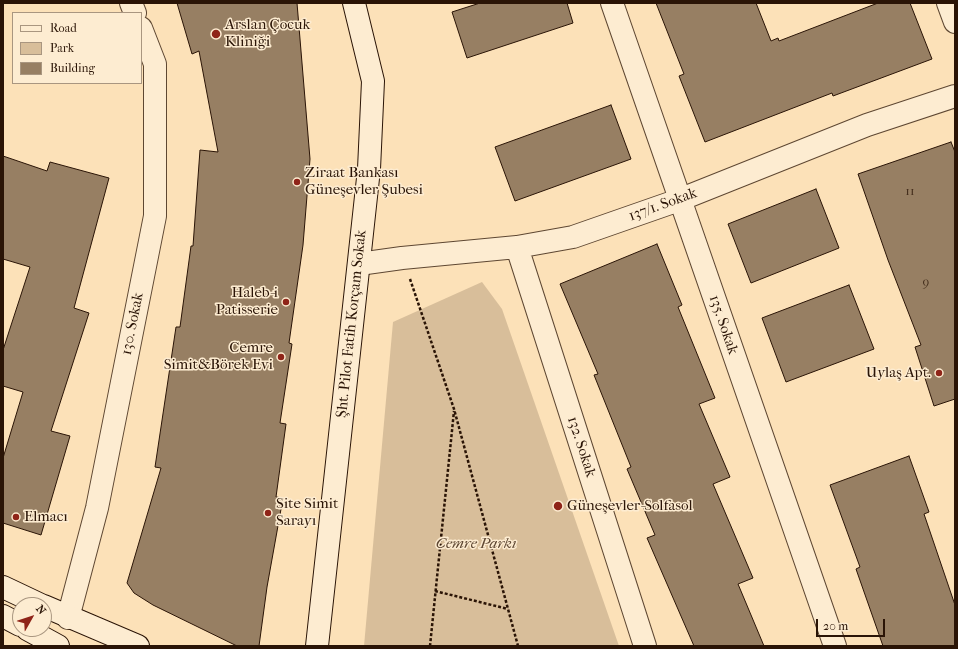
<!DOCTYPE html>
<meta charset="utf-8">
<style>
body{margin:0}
#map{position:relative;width:958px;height:649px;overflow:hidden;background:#fce1b8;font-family:"IM FELL French Canon",serif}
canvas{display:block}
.frame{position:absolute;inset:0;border:4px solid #2a1406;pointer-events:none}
.legend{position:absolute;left:12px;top:12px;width:130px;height:72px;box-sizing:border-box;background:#fdecd1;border:1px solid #a99680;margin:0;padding:5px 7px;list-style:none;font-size:12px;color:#2a1406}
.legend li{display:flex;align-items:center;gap:8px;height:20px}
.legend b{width:20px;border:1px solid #a99680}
.north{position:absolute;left:12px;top:597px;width:40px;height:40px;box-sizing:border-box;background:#fdecd1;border:1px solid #a99680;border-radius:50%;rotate:51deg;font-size:11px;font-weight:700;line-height:16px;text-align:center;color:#2a1406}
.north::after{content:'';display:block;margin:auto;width:14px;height:18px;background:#8f2418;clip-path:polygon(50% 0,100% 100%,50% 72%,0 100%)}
.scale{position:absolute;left:816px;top:619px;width:69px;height:18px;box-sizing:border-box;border:2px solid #2a1406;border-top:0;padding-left:5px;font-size:12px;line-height:14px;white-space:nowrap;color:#2a1406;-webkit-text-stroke:3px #fdecd1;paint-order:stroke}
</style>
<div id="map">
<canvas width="958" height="649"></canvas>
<div class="frame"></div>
<ul class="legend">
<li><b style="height:5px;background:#fdecd1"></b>Road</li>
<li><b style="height:11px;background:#d8be9a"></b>Park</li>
<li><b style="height:11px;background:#977f63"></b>Building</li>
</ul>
<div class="north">N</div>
<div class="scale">20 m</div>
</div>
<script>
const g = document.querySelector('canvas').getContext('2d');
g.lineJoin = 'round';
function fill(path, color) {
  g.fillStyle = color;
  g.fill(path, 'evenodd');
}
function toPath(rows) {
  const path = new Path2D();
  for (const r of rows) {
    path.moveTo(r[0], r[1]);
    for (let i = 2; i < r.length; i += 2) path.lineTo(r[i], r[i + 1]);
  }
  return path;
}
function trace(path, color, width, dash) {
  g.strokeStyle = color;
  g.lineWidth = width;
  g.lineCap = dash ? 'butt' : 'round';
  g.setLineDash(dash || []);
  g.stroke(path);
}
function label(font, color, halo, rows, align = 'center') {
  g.font = font + ' "IM FELL French Canon",serif';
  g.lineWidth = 3;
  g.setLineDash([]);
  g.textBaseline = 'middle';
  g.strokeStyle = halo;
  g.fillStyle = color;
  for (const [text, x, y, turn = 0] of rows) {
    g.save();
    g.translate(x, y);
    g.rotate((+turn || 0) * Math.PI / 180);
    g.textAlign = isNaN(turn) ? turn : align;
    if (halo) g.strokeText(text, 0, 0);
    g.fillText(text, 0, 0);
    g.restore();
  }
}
const green = toPath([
 [482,282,502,309,619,646,364,646,393,322]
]);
const building = toPath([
 [177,3,297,3,310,159,303,245,289,343,292,344,280,423,286,424,276,497,283,498,267,587,259,646,237,646,153,605,134,593,127,583,161,468,155,467,176,327,180,327,191,246,193,246,200,150,218,152,199,51,192,54,177,3],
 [480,3,567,3,573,23,467,58,452,12,480,3],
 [656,3,756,3,771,41,778,38,779,41,878,3,910,3,932,59,833,96,832,93,705,142,679,76,684,74,656,3],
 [611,105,631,159,515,201,495,147,611,105],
 [951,142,955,152,955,399,934,406,915,347,921,345,888,260,858,174,951,142],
 [3,156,47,171,50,162,109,178,74,308,89,313,51,431,70,436,41,535,3,523,3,458,23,392,3,386,3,350,30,267,3,259,3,156],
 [816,189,839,248,751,283,728,224,816,189],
 [657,244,682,305,678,307,715,398,699,404,730,477,713,484,753,578,738,584,764,646,694,646,647,538,655,535,627,469,631,467,594,375,598,374,560,284,657,244],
 [849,285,874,349,786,382,762,318,849,285],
 [909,456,929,512,924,514,955,605,955,646,883,646,856,569,860,567,830,485,909,456]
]);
const path = toPath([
 [410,279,454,409,518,646],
 [435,591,508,609],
 [430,646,454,411]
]);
const street = toPath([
 [131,3,135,13],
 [612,3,835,646],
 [948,3,955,22],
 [517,247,645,646],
 [359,264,402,258,517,247,573,237,679,200,867,125,955,96],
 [68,618,97,508,155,216,155,64,141,28]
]);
const secondary = toPath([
 [3,587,41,605],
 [44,606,138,646],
 [3,616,20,625],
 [27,629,58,646],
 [317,646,369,169,373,81,354,3]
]);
const markers = [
 [216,34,5,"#8f2418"],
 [297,182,4,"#8f2418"],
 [286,302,4,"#8f2418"],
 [281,357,4,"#8f2418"],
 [939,373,4,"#8f2418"],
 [558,506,5,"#8f2418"],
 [268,513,4,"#8f2418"],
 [16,517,4,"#8f2418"]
];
const numberNames = [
 ["11",910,192],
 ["9",926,283]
];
const poiNames = [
 ["Arslan Çocuk",225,25],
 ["Kliniği",225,42],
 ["Ziraat Bankası",305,173],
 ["Güneşevler Şubesi",305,190],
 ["Haleb-i",278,293,"right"],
 ["Patisserie",278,310,"right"],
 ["Cemre",273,348,"right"],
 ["Simit&Börek Evi",273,365,"right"],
 ["Uylaş Apt.",931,373,"right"],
 ["Site Simit",276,504],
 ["Sarayı",276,521],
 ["Güneşevler-Solfasol",567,506],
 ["Elmacı",24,517]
];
const streetNames = [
 ["137/1. Sokak",663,205,-20],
 ["130. Sokak",133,324,-79],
 ["Şht. Pilot Fatih Korçam Sokak",352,324,-84],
 ["135. Sokak",723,325,71],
 ["132. Sokak",581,447,72]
];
const parkNames = [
 ["Cemre Parkı",476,544]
];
fill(green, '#d8be9a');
fill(building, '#977f63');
trace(building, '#2a1406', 1);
trace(street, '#5e4732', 24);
trace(secondary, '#2a1406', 24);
trace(path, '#2a1406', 2.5, [3, 2]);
trace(street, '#fdecd1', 22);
trace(secondary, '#fdecd1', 22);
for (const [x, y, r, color] of markers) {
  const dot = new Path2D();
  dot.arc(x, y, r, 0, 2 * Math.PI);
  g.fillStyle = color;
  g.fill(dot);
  trace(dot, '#fdecd1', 1.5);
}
label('13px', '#452f1d', null, numberNames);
label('15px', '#2a1406', '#fdecd1', poiNames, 'left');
label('15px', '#2a1406', '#fdecd1', streetNames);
label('italic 15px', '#5e4732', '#fdecd1', parkNames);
</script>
